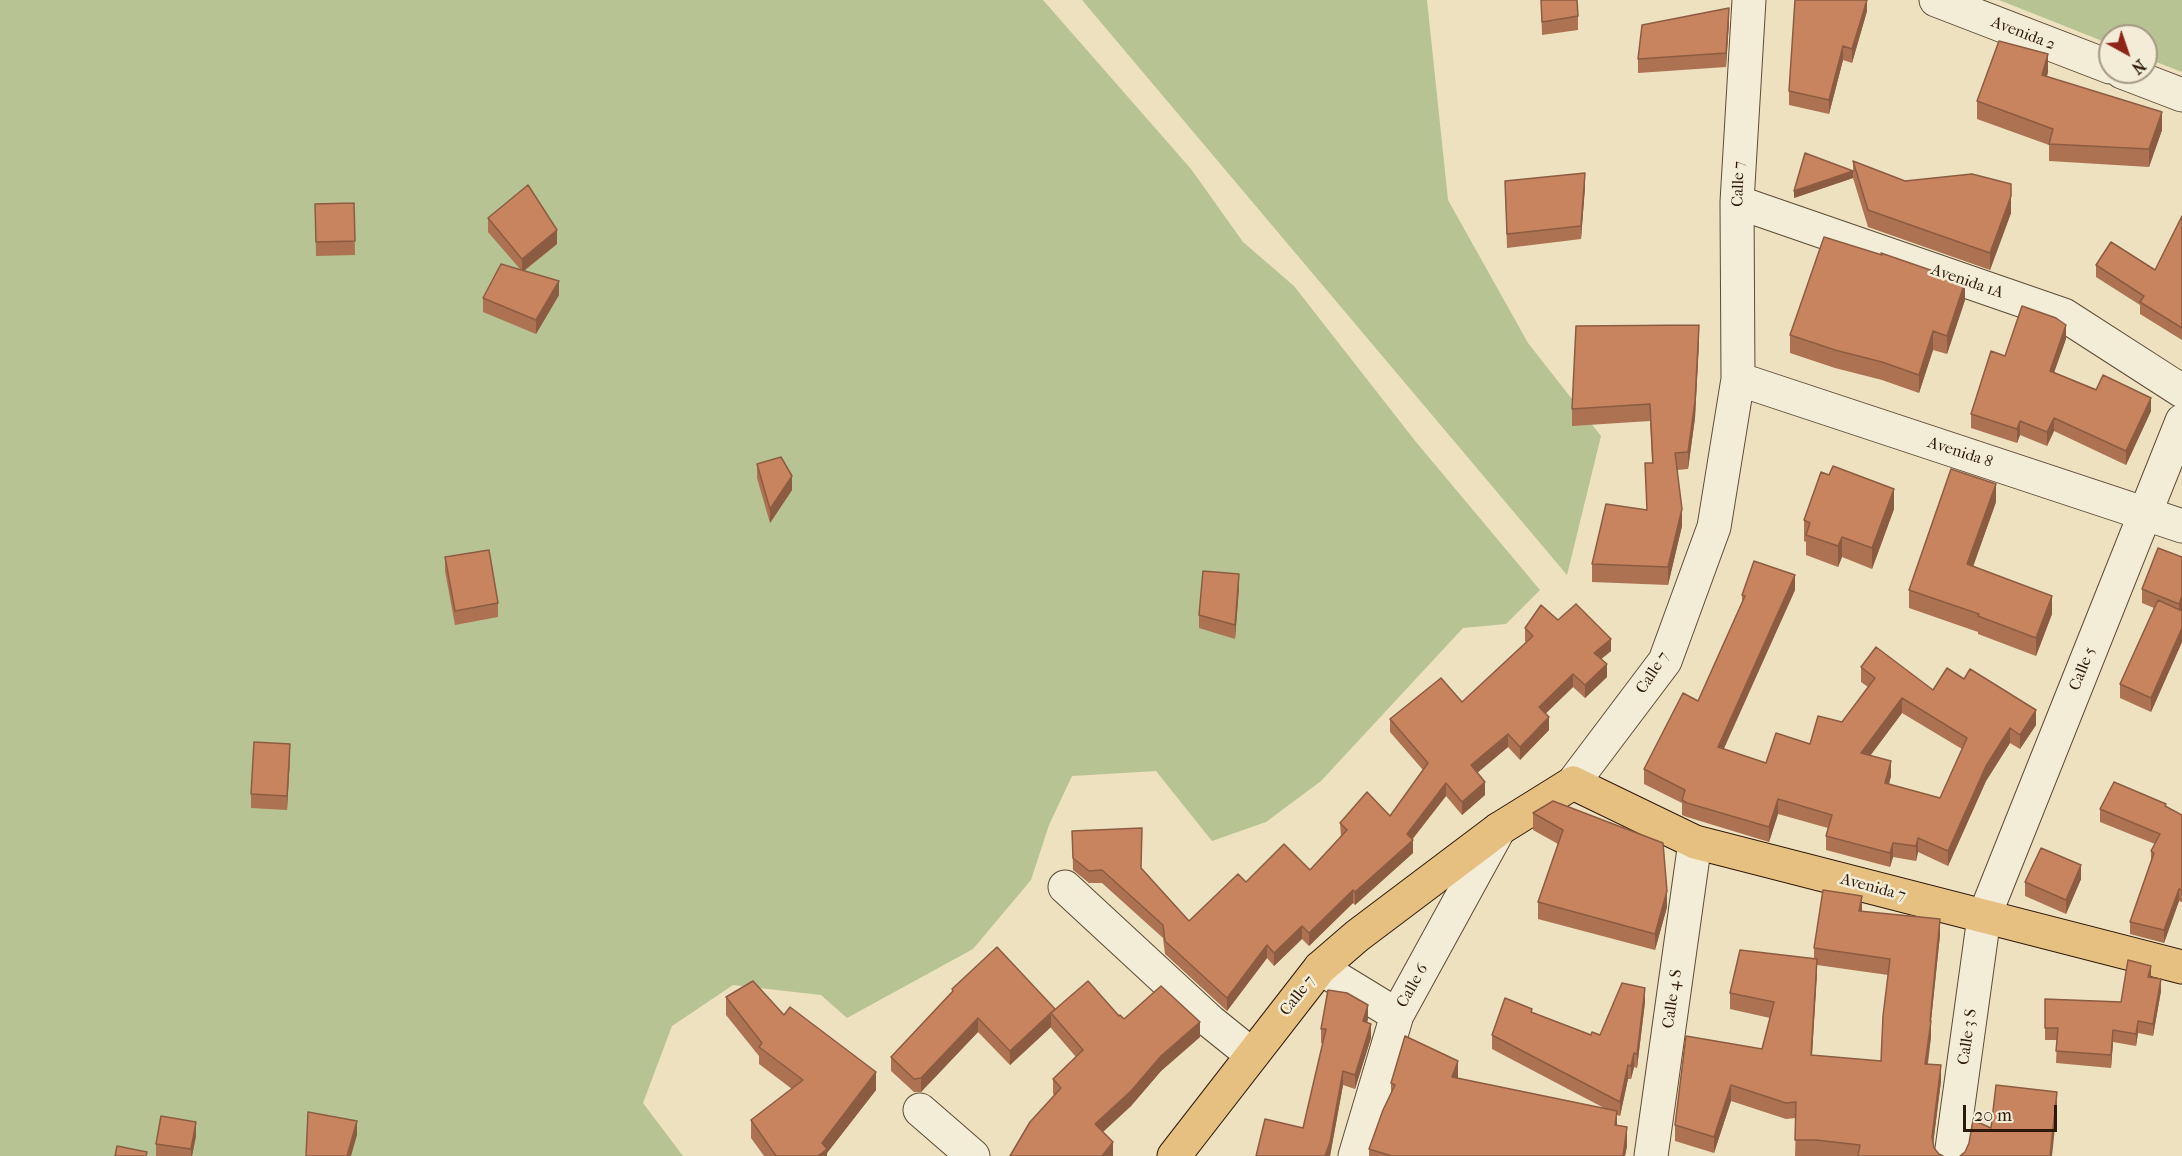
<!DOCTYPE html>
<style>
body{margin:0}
#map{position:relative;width:2182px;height:1156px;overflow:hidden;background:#ede1c0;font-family:"IM FELL French Canon",serif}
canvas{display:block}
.north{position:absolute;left:2098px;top:24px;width:60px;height:60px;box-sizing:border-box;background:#f3ecd6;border:2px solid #a59884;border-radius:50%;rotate:140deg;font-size:16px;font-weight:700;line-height:24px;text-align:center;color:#2f1908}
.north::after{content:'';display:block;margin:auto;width:21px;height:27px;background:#8f2418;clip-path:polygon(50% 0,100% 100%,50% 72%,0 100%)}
.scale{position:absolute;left:1963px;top:1105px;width:94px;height:27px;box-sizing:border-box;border:3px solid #2f1908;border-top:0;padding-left:8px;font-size:18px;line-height:21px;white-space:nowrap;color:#2f1908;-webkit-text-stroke:4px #f3ecd6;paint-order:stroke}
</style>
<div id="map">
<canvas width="2182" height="1156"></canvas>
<div class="north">N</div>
<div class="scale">20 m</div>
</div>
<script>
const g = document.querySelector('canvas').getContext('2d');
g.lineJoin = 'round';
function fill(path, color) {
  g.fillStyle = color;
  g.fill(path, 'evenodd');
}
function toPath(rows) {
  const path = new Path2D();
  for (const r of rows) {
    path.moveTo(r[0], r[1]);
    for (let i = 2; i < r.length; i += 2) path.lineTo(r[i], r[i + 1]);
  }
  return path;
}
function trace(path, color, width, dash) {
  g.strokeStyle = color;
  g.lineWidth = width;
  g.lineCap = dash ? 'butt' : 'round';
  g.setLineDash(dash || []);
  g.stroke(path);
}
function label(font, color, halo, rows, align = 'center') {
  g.font = font + ' "IM FELL French Canon",serif';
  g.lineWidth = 5;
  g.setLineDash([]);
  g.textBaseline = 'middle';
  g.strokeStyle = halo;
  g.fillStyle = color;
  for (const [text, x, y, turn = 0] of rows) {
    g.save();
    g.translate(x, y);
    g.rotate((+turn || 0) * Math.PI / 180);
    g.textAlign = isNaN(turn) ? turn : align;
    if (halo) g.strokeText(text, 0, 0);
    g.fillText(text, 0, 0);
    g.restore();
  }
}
const green = toPath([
 [0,0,1043,0,1191,169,1243,242,1294,286,1416,442,1540,590,1506,624,1463,628,1321,781,1266,822,1212,841,1156,771,1072,776,1049,825,1031,880,973,949,847,1018,821,995,733,985,672,1026,643,1103,683,1156,0,1156],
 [1082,0,1427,0,1448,200,1528,343,1601,436,1567,575],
 [1999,0,2182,0,2182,72,2146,58,2146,36,2110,36,2110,44]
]);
const minor = toPath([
 [1936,0,2110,67],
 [2122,72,2182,95],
 [1737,202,2064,315,2182,391],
 [1738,379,2182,526],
 [1573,783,1665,661,1714,527,1738,379,1737,202,1749,0],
 [1065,887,1211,1022,1252,1055],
 [1320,968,1397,1015],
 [920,1110,973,1156],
 [1355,1156,1397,1015,1499,829],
 [1651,1156,1695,842],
 [1951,1156,1984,917,2182,421]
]);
const major = toPath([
 [1174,1156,1320,968,1357,936,1499,829,1573,783,1695,842,2182,967]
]);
const wall = toPath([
 [1541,0,1578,16,1578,30,1542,35],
 [1867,0,1867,11,1852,63,1843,60,1829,114,1789,105,1789,91],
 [1729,22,1726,67,1638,73,1638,59],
 [2048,72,2047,76,2162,130,2149,167,2049,161,2049,145,1977,119,1977,101],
 [1853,161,1905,181,2011,213,1990,270,1868,227,1853,178,1794,198,1853,171],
 [1505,181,1585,187,1581,239,1507,248],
 [354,203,355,255,316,256,315,204],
 [2182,216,2182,340,2140,314,2140,305,2096,277,2096,265,2155,270],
 [488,218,557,244,524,271,559,295,536,334,483,312,483,298,520,269,488,232],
 [1965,300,1947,354,1933,350,1919,393,1882,380,1835,368,1790,353,1790,335],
 [2066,339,2054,372,2151,411,2126,465,2054,431,2047,446,2020,435,2017,443,1971,428,1971,414,2005,356],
 [1699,342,1695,418,1688,469,1677,470,1682,526,1668,585,1592,582,1592,564,1647,510,1645,463,1652,463,1650,421,1572,426,1572,409],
 [757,464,792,490,770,523,757,478],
 [1996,502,1973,567,2052,614,2036,656,1978,634,1978,632,1909,608,1909,590],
 [1894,509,1872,569,1842,557,1838,567,1806,555,1806,542,1804,541,1804,520],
 [445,557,498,603,498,617,455,625,445,571],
 [2182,557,2182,642,2151,712,2120,698,2120,684,2154,608,2142,603,2142,589],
 [1239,588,1235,639,1199,628,1199,615],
 [1795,590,1723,749,1766,763,1810,744,1842,722,1868,687,1861,682,1861,667,1933,690,2036,725,2020,749,2010,743,1986,781,1948,866,1918,852,1916,861,1893,857,1890,867,1826,850,1826,836,1828,828,1778,814,1769,842,1687,817,1682,815,1682,803,1644,784,1644,769,1698,701,1742,602,1742,595],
 [1902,713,1962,749,1940,798,1889,784,1891,776,1870,756],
 [1558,620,1611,651,1601,659,1607,677,1585,698,1573,687,1546,713,1549,730,1520,760,1508,747,1477,773,1485,795,1462,815,1446,796,1412,840,1413,853,1355,905,1353,903,1309,946,1302,939,1274,966,1267,958,1227,1011,1165,954,1163,938,1102,883,1089,883,1073,870,1072,831,1141,868,1189,921,1246,882,1310,870,1341,837,1340,823,1390,816,1423,770,1390,732,1390,719,1462,702,1526,642,1525,641,1525,628],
 [290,757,287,810,251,808,251,794],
 [2166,807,2182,815,2182,902,2179,901,2164,943,2130,934,2130,922,2151,861,2151,851,2155,844,2100,822,2100,809],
 [1533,813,1663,843,1667,907,1655,950,1538,919,1538,902,1558,844,1533,830],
 [2081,879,2066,914,2025,896,2025,882],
 [1862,912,1940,935,1931,1021,1931,1037,1928,1064,1941,1081,1933,1144,1934,1148,1939,1154,1943,1156,1795,1156,1796,1118,1786,1119,1731,1101,1714,1153,1675,1141,1675,1125,1762,1049,1770,1018,1730,1009,1730,993,1814,958,1814,948],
 [1817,965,1888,975,1881,1061,1812,1055],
 [2151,977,2161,991,2153,1036,2138,1033,2136,1046,2113,1042,2111,1068,2056,1063,2057,1040,2045,1040,2045,999,2121,1002],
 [952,989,1055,1009,1119,1016,1124,1019,1200,1037,1161,1071,1131,1106,1103,1132,1113,1156,1053,1094,1053,1079,1076,1057,1051,1028,1051,1027,1010,1065,978,1032,921,1092,914,1092,891,1071,891,1057,952,992],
 [726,997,784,1015,876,1090,827,1153,827,1156,764,1156,751,1138,751,1120,792,1089,759,1064,759,1056,726,1015],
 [1645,1002,1637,1068,1634,1067,1631,1079,1628,1079,1620,1116,1617,1115,1617,1125,1627,1146,1625,1156,1369,1156,1369,1149,1391,1093,1391,1083,1458,1078,1606,1109,1492,1049,1492,1035,1532,1013,1591,1035,1600,1035],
 [1368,1019,1367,1023,1371,1038,1355,1089,1343,1085,1330,1156,1256,1156,1303,1128,1323,1043,1321,1043,1321,1029],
 [196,1136,192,1156,156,1156,156,1144]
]);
const shadedWall = toPath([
 [1867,0,1867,11,1852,63,1852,49],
 [1729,8,1729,22,1726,67,1726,53],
 [1843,46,1843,60,1829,114,1829,100],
 [2048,54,2048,72,2042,93,2042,75],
 [2162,112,2162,130,2149,167,2149,149],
 [1853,171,1853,178,1794,198,1794,191],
 [1585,173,1585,187,1581,239,1581,226],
 [2011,196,2011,213,1990,270,1990,253],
 [557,230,557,244,522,272,522,259],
 [559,281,559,295,536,334,536,320],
 [1965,282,1965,300,1947,354,1947,336],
 [1699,325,1699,342,1695,418,1688,469,1688,452],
 [2066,325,2066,339,2050,384,2050,371],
 [1933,331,1933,350,1919,393,1919,375],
 [2151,398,2151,411,2126,465,2126,451],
 [2054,418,2054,431,2047,446,2047,432],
 [2020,421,2020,435,2017,443,2017,429],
 [792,476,792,490,770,523,770,509],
 [1996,484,1996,502,1967,583,1967,564],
 [1894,489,1894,509,1872,569,1872,548],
 [1682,509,1682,526,1668,585,1668,567],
 [1842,537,1842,557,1838,567,1838,546],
 [1239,574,1239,588,1235,639,1235,625],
 [1795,575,1795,590,1718,762,1718,747],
 [2052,596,2052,614,2036,656,2036,638],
 [2182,596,2182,610,2179,617,2179,604],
 [2182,628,2182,642,2151,712,2151,698],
 [1611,639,1611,651,1594,665,1594,653],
 [1607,664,1607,677,1585,698,1585,685],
 [1573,674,1573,687,1539,720,1539,707],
 [1902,698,1902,713,1861,768,1861,753],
 [2036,710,2036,725,2020,749,2020,735],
 [1549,717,1549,730,1520,760,1520,747],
 [2010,728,2010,743,1986,781,1948,866,1948,851,1986,766],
 [1508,734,1508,747,1471,778,1471,765],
 [290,744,290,757,287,810,287,796],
 [1891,761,1891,776,1885,798,1885,783],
 [1485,782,1485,795,1462,815,1462,802],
 [1446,783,1446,796,1409,843,1413,840,1413,853,1355,905,1355,892,1407,834],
 [1778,799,1778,814,1769,842,1769,827],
 [1918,838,1918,852,1916,861,1916,846],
 [1893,843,1893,857,1890,867,1890,853],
 [2081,865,2081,879,2066,914,2066,900],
 [2179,889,2179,901,2164,943,2164,930],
 [1353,890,1353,903,1309,946,1309,933],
 [1667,891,1667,907,1655,950,1655,934],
 [1862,896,1862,912,1859,911],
 [1940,919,1940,935,1931,1021,1931,1037,1925,1080,1925,1064],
 [1302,926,1302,939,1274,966,1274,953],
 [1267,945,1267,958,1227,1011,1227,998],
 [1817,959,1817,975,1811,1071,1811,1055],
 [2151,966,2151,978,2148,977],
 [2161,979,2161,991,2153,1036,2153,1024],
 [1645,988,1645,1002,1637,1068,1637,1054],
 [1368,1005,1368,1019,1363,1035,1363,1021],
 [1051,1013,1051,1027,1010,1065,1010,1051],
 [978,1018,978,1032,921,1092,921,1078],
 [2138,1021,2138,1033,2136,1046,2136,1034],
 [1200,1022,1200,1037,1161,1071,1131,1106,1095,1139,1095,1124,1161,1056],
 [1371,1024,1371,1038,1355,1089,1355,1075],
 [2113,1030,2113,1042,2111,1068,2111,1055],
 [1634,1053,1634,1067,1631,1079,1631,1066],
 [1458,1061,1458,1080,1452,1077],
 [1628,1065,1628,1079,1620,1116,1620,1102],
 [1941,1065,1941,1081,1932,1153,1932,1137],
 [1343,1071,1343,1085,1330,1156,1325,1156],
 [876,1072,876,1090,827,1153,827,1156,818,1156,822,1143],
 [1731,1085,1731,1101,1714,1153,1714,1137],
 [2057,1092,2057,1108,2052,1156,2050,1156],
 [1617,1111,1617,1130,1615,1125],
 [357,1121,357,1135,351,1156,347,1156],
 [196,1122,196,1136,192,1156,191,1156,191,1149],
 [1627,1127,1627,1146,1625,1156,1623,1156],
 [1113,1142,1113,1156,1102,1156]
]);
const building = toPath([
 [1541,0,1577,0,1578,16,1542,22,1541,0],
 [1795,0,1867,0,1852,49,1843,46,1829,100,1789,91,1795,0],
 [1729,8,1726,53,1638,59,1642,25,1729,8],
 [1999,41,2048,54,2042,75,2162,112,2149,149,2049,144,2053,129,1977,101,1999,41],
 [1805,153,1853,171,1794,191,1805,153],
 [1853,161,1905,181,1972,174,2011,184,2011,196,1990,253,1868,210,1853,161],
 [1585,173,1581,226,1507,234,1505,181,1585,173],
 [528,185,557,230,522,259,488,218,528,185],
 [354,203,355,241,316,242,315,204,354,203],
 [2182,216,2182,328,2140,302,2144,296,2096,265,2111,242,2155,270,2182,216],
 [1824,237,1882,255,1881,253,1965,282,1947,336,1933,331,1919,375,1882,362,1835,350,1790,335,1824,237],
 [501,264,559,281,536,320,483,298,501,264],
 [2022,306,2056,318,2066,325,2050,371,2096,390,2103,375,2151,398,2126,451,2054,418,2047,432,2020,421,2017,429,1971,414,1991,351,2005,356,2022,306],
 [1699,325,1695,401,1688,452,1675,453,1682,509,1668,567,1592,564,1606,504,1647,510,1645,463,1653,463,1650,404,1572,409,1576,326,1699,325],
 [781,457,792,476,770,509,757,464,781,457],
 [1833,466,1894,489,1872,548,1842,537,1838,546,1806,535,1810,523,1804,520,1821,472,1829,475,1833,466],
 [1951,469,1996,484,1967,564,2052,596,2036,638,1978,616,1979,614,1909,590,1951,469],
 [2158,548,2182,557,2182,596,2179,604,2142,589,2158,548],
 [489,550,498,603,455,611,445,557,489,550],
 [1754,561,1795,575,1718,747,1766,763,1776,733,1810,744,1818,716,1842,722,1875,678,1861,667,1876,647,1933,690,1947,668,1964,679,1970,669,2036,710,2020,735,2010,728,1986,766,1948,851,1918,838,1916,846,1893,843,1890,853,1826,836,1832,815,1778,799,1769,827,1687,803,1682,800,1685,790,1644,769,1683,693,1698,701,1745,596,1742,595,1754,561],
 [1902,698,1967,738,1940,798,1885,783,1891,761,1861,753,1902,698],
 [1203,571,1239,574,1235,625,1199,615,1203,571],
 [2158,600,2182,611,2182,628,2151,698,2120,684,2158,600],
 [1576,604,1611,639,1594,653,1607,664,1585,685,1573,674,1539,707,1549,717,1520,747,1508,734,1471,765,1485,782,1462,802,1446,783,1407,834,1413,840,1355,892,1353,890,1309,933,1302,926,1274,953,1267,945,1227,998,1165,941,1163,925,1102,870,1089,871,1073,858,1072,831,1142,828,1141,868,1189,921,1238,874,1246,882,1284,844,1310,870,1347,830,1340,823,1367,792,1390,816,1428,763,1390,719,1441,678,1462,702,1533,636,1525,628,1541,605,1558,620,1576,604],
 [254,742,290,744,287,796,251,794,254,742],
 [2114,782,2166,804,2165,806,2182,815,2182,890,2179,889,2164,930,2130,922,2154,853,2151,851,2160,834,2100,809,2114,782],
 [1553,801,1663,843,1667,891,1655,934,1538,902,1563,830,1533,813,1553,801],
 [2041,848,2081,865,2066,900,2025,882,2041,848],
 [1823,890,1862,896,1859,911,1940,919,1930,1021,1931,1021,1925,1064,1941,1065,1932,1137,1934,1148,1939,1154,1943,1156,1858,1156,1860,1145,1816,1140,1795,1140,1796,1102,1786,1103,1731,1085,1714,1137,1675,1125,1686,1036,1762,1049,1774,1002,1730,993,1740,950,1817,959,1811,1055,1881,1061,1883,1016,1890,959,1814,948,1823,890],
 [997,947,1055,1009,1010,1051,978,1018,921,1078,914,1079,891,1057,953,991,952,989,997,947],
 [2128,960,2151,966,2148,977,2161,979,2153,1024,2138,1021,2136,1034,2113,1030,2111,1055,2056,1051,2058,1028,2045,1028,2045,999,2121,1002,2128,960],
 [753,981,784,1015,790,1007,876,1072,822,1143,827,1149,818,1156,776,1156,751,1120,803,1080,759,1047,762,1043,726,997,753,981],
 [1088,981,1119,1016,1120,1015,1124,1019,1161,986,1200,1022,1161,1056,1131,1091,1095,1124,1113,1142,1102,1156,1010,1156,1030,1122,1061,1088,1053,1079,1083,1050,1051,1013,1088,981],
 [1622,983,1645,988,1637,1054,1634,1053,1631,1066,1628,1065,1620,1102,1492,1035,1505,998,1532,1009,1531,1012,1591,1035,1592,1032,1600,1035,1622,983],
 [1328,990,1347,993,1368,1005,1363,1021,1371,1024,1355,1075,1343,1071,1330,1142,1325,1156,1256,1156,1265,1119,1303,1128,1326,1029,1321,1029,1328,990],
 [1405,1036,1458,1061,1452,1077,1617,1111,1615,1125,1627,1127,1623,1156,1392,1156,1369,1149,1383,1110,1395,1085,1391,1083,1405,1036],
 [1996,1085,2057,1092,2050,1156,1960,1156,1965,1152,1969,1143,1973,1120,1991,1128,1996,1085],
 [308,1112,357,1121,347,1156,306,1156,308,1112],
 [161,1116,196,1122,191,1149,156,1144,161,1116],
 [117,1146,147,1152,146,1156,115,1156,117,1146]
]);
const streetNames = [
 ["Avenida 2",2023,34,21],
 ["Calle 7",1739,184,-88],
 ["Avenida 1A",1967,282,19],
 ["Avenida 8",1960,453,18],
 ["Calle 5",2083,669,-68],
 ["Calle 7",1653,673,-57],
 ["Avenida 7",1873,888,15],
 ["Calle 6",1413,986,-61],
 ["Calle 7",1298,996,-52],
 ["Calle 4 S",1673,999,-82],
 ["Calle 3 S",1968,1037,-82]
];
fill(green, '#b7c393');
trace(minor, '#5e4b36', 35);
trace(major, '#2f1908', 35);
trace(minor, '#f3ecd6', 33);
trace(major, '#e6c080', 33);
fill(wall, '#ac7251');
fill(shadedWall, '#8c5c42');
fill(building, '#c8845e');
trace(building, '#8c5c42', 1.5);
label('16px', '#2f1908', '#f3ecd6', streetNames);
</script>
